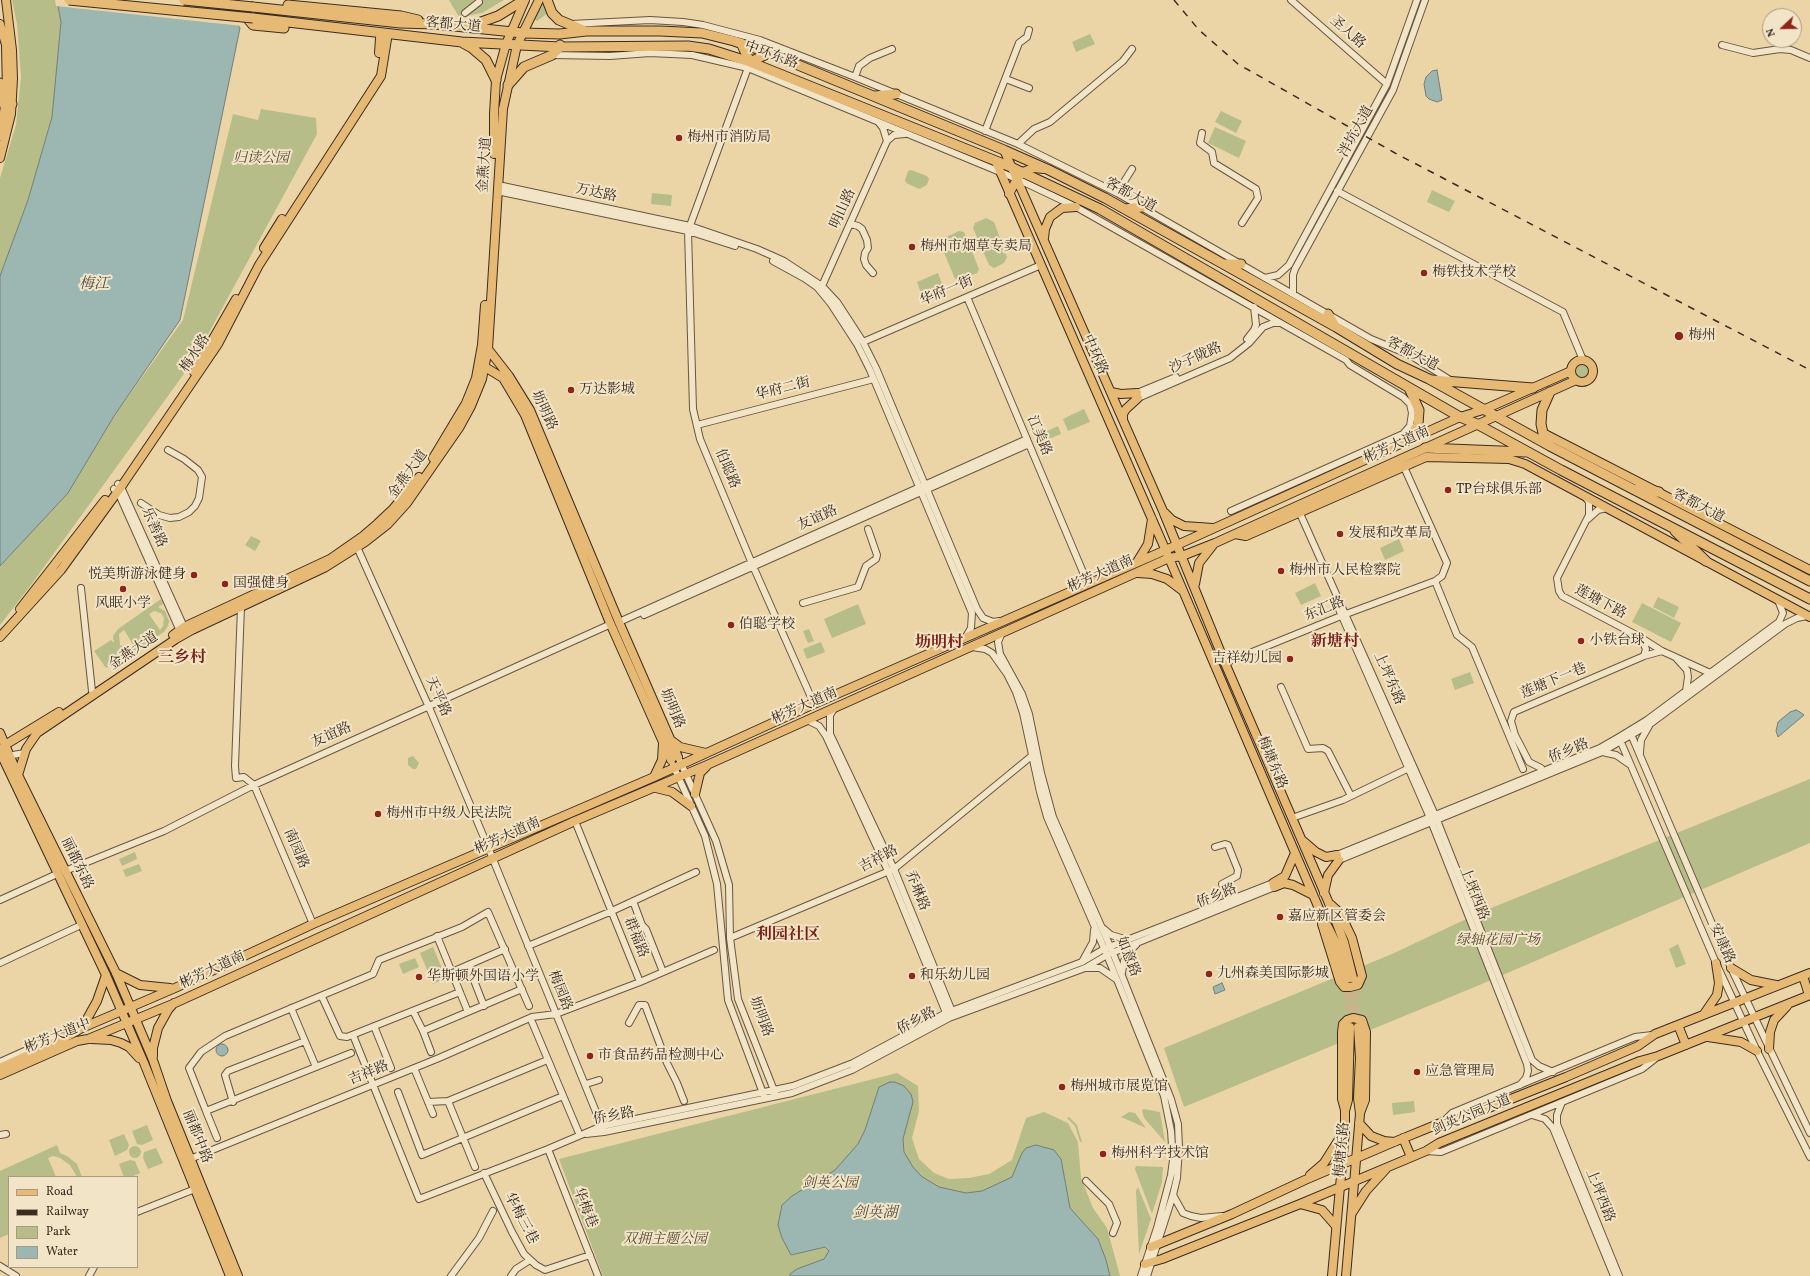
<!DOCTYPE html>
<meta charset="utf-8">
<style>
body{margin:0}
#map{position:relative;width:1810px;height:1276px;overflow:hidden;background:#ebd5a7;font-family:Vollkorn,serif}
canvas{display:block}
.legend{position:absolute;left:8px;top:1176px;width:130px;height:92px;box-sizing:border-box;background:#f2e4c6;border:1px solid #a99a84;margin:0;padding:5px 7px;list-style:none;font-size:12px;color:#3b2b22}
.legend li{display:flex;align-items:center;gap:8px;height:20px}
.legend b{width:20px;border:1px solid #a99a84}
.north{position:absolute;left:1762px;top:8px;width:40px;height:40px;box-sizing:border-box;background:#f2e4c6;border:1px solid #a99a84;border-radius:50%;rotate:248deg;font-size:11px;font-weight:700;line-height:16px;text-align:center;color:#3b2b22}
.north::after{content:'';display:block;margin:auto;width:14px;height:18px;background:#8f2418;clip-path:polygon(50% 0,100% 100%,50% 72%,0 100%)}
</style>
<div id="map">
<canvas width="1810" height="1276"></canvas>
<ul class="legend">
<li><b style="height:5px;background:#e6ba74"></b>Road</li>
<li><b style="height:5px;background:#3b2b22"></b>Railway</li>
<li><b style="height:11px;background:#b6bd88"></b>Park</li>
<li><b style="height:11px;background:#9cb6b2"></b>Water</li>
</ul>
<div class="north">N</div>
</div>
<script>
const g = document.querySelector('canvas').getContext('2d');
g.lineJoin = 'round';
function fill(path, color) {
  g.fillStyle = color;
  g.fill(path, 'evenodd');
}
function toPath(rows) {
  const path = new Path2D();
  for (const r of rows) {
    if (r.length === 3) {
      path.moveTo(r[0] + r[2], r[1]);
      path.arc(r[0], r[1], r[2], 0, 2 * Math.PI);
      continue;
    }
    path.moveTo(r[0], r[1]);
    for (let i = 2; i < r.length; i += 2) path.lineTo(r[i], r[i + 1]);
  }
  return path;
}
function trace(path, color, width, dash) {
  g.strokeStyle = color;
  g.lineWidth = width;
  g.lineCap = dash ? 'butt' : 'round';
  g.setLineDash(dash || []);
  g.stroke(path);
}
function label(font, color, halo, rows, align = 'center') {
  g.font = font + ' Vollkorn,"Noto Serif SC",serif';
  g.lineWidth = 4;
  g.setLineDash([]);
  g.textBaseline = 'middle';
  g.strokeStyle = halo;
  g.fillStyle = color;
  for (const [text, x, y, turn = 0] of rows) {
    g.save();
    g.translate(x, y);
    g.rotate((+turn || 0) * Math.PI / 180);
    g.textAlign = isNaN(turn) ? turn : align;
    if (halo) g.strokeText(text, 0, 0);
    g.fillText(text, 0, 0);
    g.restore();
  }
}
const green = toPath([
 [12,0,57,0,61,22,52,117,28,200,0,276,0,178,16,125,21,77,17,24],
 [449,0,504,0,482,13,459,17],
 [544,1,548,13,537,21,534,19],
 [1090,34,1095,44,1076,52,1072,42],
 [261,109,316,118,317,134,194,360,28,589,0,625,0,566,68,493,114,416,183,320,233,114,258,120],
 [1221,111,1242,121,1236,133,1215,122],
 [1215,127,1246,141,1239,158,1208,143],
 [911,170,927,176,929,179,927,185,919,189,906,183,905,180,908,171],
 [1432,190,1455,201,1449,212,1427,202],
 [652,193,672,195,671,206,651,204],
 [986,218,994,222,1007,257,1004,263,994,268,989,265,973,228,975,223],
 [959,231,964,232,979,269,977,273,960,280,955,279,940,243,942,239],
 [938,273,943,287,922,296,917,282],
 [1582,371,6],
 [1084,409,1090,422,1068,431,1063,419],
 [1058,426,1061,434,1046,440,1043,433],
 [251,536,261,541,255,551,245,545],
 [1399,539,1404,551,1385,560,1380,548],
 [1315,583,1321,596,1301,605,1295,593],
 [1658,597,1679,607,1674,618,1653,607],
 [161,599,163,604,158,607,165,611,169,621,168,626,164,632,134,651,125,653,118,649,123,657,106,668,94,651,111,640,114,643,113,636,118,629],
 [154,611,161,613,164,618,163,626,160,630,149,614],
 [124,630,134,646,133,648,125,648,120,645,119,634],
 [1642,603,1681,623,1671,642,1632,622],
 [858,604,866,624,832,638,824,619],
 [809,629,814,641,808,643,803,631],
 [821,642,825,652,807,659,803,649],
 [1470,672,1474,683,1455,690,1451,679],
 [413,756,419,763,416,769,413,769,408,765,408,758],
 [1810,779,1810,843,1477,986,1184,1107,1164,1048,1392,954,1479,913],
 [135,852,137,859,122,866,119,859],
 [139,864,142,871,126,877,123,870],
 [1678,944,1686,964,1676,968,1669,949],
 [433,947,446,978,433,984,420,953],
 [415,958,419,967,403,974,399,964],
 [897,1073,918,1086,919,1111,912,1138,919,1159,934,1173,949,1179,969,1178,989,1174,1012,1160,1026,1118,1044,1112,1068,1123,1078,1142,1081,1178,1093,1208,1107,1228,1120,1276,603,1276,559,1159],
 [1414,1101,1415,1112,1393,1115,1392,1103],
 [1144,1109,1160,1112,1165,1142,1144,1118,1142,1110],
 [1129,1112,1135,1113,1146,1128,1121,1117],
 [1069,1117,1077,1125,1082,1142,1080,1142,1075,1126,1067,1118],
 [147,1125,153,1140,142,1145,137,1144,132,1131],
 [124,1134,129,1145,127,1150,115,1156,109,1140],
 [57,1145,60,1153,67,1156,77,1164,82,1177,77,1177,70,1165,60,1158,53,1156,23,1168,48,1158,56,1177,9,1177,9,1234,0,1238,0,1171],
 [135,1152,6],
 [156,1148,163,1163,148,1169,143,1158,144,1152],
 [130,1160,135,1161,140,1173,131,1177,124,1177,119,1164],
 [1136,1166,1163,1167,1162,1182,1152,1214,1135,1169],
 [1138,1187,1151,1219,1139,1254,1136,1191]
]);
const water = toPath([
 [57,0,220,0,240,28,180,320,114,416,68,493,0,566,0,276,28,200,52,117,61,22,57,0],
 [1437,70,1442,100,1437,102,1429,99,1426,96,1424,84,1426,77,1432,71,1437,70],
 [1796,710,1800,712,1804,715,1778,737,1776,731,1778,722,1790,712,1796,710],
 [1222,983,1225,990,1215,994,1213,987,1222,983],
 [222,1050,6],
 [890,1082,895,1082,904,1086,911,1094,913,1102,903,1139,904,1152,913,1167,921,1176,939,1187,966,1193,982,1191,1012,1177,1022,1153,1026,1148,1036,1145,1054,1150,1061,1159,1070,1208,1098,1239,1106,1260,1110,1276,790,1276,790,1274,797,1269,824,1259,829,1251,825,1247,791,1255,782,1238,778,1225,782,1205,792,1196,835,1170,858,1144,865,1130,879,1087,890,1082]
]);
const pier = toPath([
 [55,0,223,0,242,26,56,6]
]);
const majorTunnel = toPath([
 [1347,979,1350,1026],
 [1353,980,1358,1026]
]);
const minor = toPath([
 [1291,0,1387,84],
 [465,13,479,2],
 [571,24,650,20,683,22,703,25,760,40,855,77,1018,144,1117,193,1371,339,1410,355,1450,380],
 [1722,45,1753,53,1780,49,1791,50,1810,58],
 [552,55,610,56,650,53,692,55,748,68,1017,179,1076,207,1346,360,1350,365,1403,397,1410,404,1412,413,1410,426,1403,434,1231,511],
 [749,65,688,231,693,409,700,439,753,566,814,704],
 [855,77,859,66,870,58,892,49],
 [1006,79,1029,88],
 [879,123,883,128,887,141],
 [985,131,1019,43,1027,37,1029,30],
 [1202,133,1200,143,1212,152,1214,163,1256,189,1258,198,1242,223],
 [1018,144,1034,129,1050,122,1123,61,1132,49],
 [498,185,690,226,757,249,784,261,822,286,837,302,863,342,876,368,977,609,983,618,993,622,999,621],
 [497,191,688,231,735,246],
 [1337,191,1563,312,1583,360],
 [1117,193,1132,169],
 [851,224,858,226,862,229,867,240,868,248,865,253,864,259,866,265,873,273],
 [773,261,804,278,817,287,831,304,857,344,870,370,972,613,971,628,965,638],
 [1265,278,1278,275,1289,265,1387,84,1417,0],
 [822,286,887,141,894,135,905,134],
 [1293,294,1293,275,1295,269,1393,90,1425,0],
 [967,297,1088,584],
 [1247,339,1254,330,1256,325,1254,307],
 [863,342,1041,265],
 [1137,393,1176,377],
 [1138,398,1230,358,1249,343,1263,327,1273,323,1280,323],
 [697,425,874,379],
 [118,484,121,487,184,627],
 [114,489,118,492,180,631],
 [1586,498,1589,502,1589,515,1557,578,1559,591,1562,596,1640,637,1662,651,1710,673],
 [141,503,159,515,170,518,179,517,189,512,195,506,199,498,202,477,198,470,184,459,168,450],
 [1298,509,1435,815,1532,1060,1539,1066,1553,1072],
 [1588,519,1598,510,1607,508],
 [357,547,428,705,488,847,603,1129],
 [1435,581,1457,635,1472,647,1523,769],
 [81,588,92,691],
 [803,603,858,587,866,566,876,559,877,555,868,529],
 [241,607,235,766,236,778,244,777,254,785,313,924],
 [1338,607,1427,811,1527,1064,1528,1071,1526,1078,1520,1085],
 [644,615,1029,444],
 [619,622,1027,439],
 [1001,635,998,642,1000,654,1022,694,1029,714,1041,773,1053,817,1113,953,1171,1099,1178,1124,1179,1148,1177,1178,1173,1195,1147,1276],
 [1641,638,1646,649,1644,656],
 [972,647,985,649,992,653,1007,674,1016,692,1023,713,1040,792,1047,817,1107,955,1164,1096,1171,1131,1173,1160,1171,1175,1157,1228,1141,1276],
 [1677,659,1687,670,1688,677,1686,691],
 [1225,663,1346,614,1435,581,1442,576,1447,563,1404,467],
 [1281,687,1308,749,1323,748,1328,751,1351,796],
 [834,709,830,715,830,734,894,869,953,1014],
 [807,720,819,726,826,736,888,871,947,1015],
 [1630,732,1731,968,1810,1133],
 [1620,740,1716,963,1757,1051,1810,1157],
 [1602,752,1616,755,1629,764],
 [1640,753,1641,740,1649,726],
 [7,756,25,753],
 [680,761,716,841,729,885,730,938,738,999,775,1093],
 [673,765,705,836,717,884,728,1000,764,1096],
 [1541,768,1529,762,1515,735,1511,721,1514,712,1644,656,1662,651],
 [1292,818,1343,800,1407,769],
 [1215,847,1225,844,1228,845,1238,870,1237,876,1222,884,1228,901],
 [1337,855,1600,748,1619,737,1647,720,1779,622,1783,613,1778,600],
 [1339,860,1602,752,1650,724,1785,624,1797,618,1807,616],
 [65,871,164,831,254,785,611,624],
 [0,900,57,874],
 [633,901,642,925,646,929,663,972],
 [1104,929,1111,935,1128,940],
 [437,936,468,1012],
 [730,938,894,869,1034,754],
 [528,946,612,911,696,872],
 [1082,962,1093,942,1094,930],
 [0,963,81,925],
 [468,965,484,1006],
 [1086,968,1100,968,1116,979],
 [452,972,505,949],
 [1122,973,1124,961,1130,951,1136,945],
 [640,982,714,950],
 [323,999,340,1036,347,1037,460,992],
 [291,1008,316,1067],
 [413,1011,423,1031,522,989],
 [532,1022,578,1131],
 [629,1023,639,1005,645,1005,667,1063,677,1083,684,1101],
 [374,1026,391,1068],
 [423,1031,431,1052],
 [353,1035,419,1199,548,1149,602,1126,793,1086,853,1063,946,1013,1082,962,1104,949,1273,883],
 [351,1053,206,1111,189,1068,201,1052,225,1036,373,974,379,960,462,927,488,912,529,1006],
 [0,1062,56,1037,65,1036],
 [414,1068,433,1114],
 [586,1084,599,1080],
 [398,1092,422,1155,563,1096],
 [448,1101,545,1061],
 [233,1102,225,1075,228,1071,305,1041],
 [428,1102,448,1101,475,1167],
 [1562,1102,1557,1115,1557,1124,1619,1276],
 [206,1111,217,1138],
 [1532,1115,1545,1119,1553,1128,1614,1276],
 [1443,1122,1452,1113,1635,1037,1652,1035],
 [586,1134,604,1132,792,1093,852,1070,949,1018,1085,968,1107,955,1272,888],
 [0,1135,6,1134],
 [548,1149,598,1276],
 [1426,1151,1441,1152,1642,1069,1656,1058],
 [190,1159,439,1058,532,1017,556,1014,640,982,575,821],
 [484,1173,512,1232,524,1254,536,1265,545,1270,590,1255],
 [1086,1181,1109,1204,1117,1223,1113,1233],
 [1173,1195,1183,1213,1191,1216,1201,1218,1222,1216],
 [137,1212,195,1189],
 [0,1266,16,1276],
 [89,1276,94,1267],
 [451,1276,479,1238,493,1211],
 [511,1276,516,1269,530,1260]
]);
const major = toPath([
 [0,24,6,45,7,94,0,136],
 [379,53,380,38],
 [1004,150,1163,511,1225,663,1328,901,1344,942,1353,978],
 [494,154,494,114,496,80,506,44,525,0],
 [0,158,11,114,13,79,12,50,6,0],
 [996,162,1169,558,1320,911,1336,943,1347,979],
 [1009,194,1017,179,1023,172,1033,168,1044,169],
 [1044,238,1045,229,1050,217,1062,208,1076,207],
 [264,248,282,219],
 [488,349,509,376,530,410,619,622,678,757],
 [1582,371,11],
 [485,367,503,378,525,415,610,623,671,760],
 [194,372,236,299],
 [1111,392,1121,394,1137,393],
 [1123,419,1123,414,1126,409,1138,398],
 [1543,433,1810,570],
 [433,458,466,403,476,378,482,345,485,305],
 [1165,513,1172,520,1184,526,1213,528],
 [1235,534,1246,536,1426,457,1509,459,1525,464,1810,617],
 [1137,562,1148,544,1152,519],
 [1138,573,1152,574,1167,579,1183,591],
 [1195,584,1199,563,1213,545],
 [20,609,105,500],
 [173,635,184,627,330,559,363,536,377,524,393,509,419,477],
 [0,637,61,570,121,487,218,344,259,265,381,76,387,39],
 [0,733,18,775,116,973,153,1060,167,1101,238,1276],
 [672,741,680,747,706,753],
 [0,751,5,745,59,712],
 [0,752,106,975,144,1063,230,1276],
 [18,775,26,749,37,733,176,639,192,630,324,568,365,542,388,524,407,503,459,428,471,406,482,379,488,349,503,109,517,45,539,0],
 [654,777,662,760,663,743],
 [656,788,672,792,691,806],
 [695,794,700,773,706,767],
 [1302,840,1316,852,1326,857,1337,855],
 [1273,883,1285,876,1295,853],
 [1274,887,1284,883,1293,885,1313,895],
 [1324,893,1328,875,1339,860],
 [1322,924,1340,982,1344,987,1350,987,1358,985,1362,976,1352,938,1340,913,1330,904],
 [1731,968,1751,980,1776,985],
 [116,973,140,985,170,988],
 [1803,976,1809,995],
 [1704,1014,1717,995,1719,983,1716,963],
 [1678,1025,1686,1045],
 [82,1028,97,1001,106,975],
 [1708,1037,1741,1042,1757,1051],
 [91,1039,111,1040,121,1043,129,1047,139,1058],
 [1769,1049,1770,1032,1774,1020,1787,1006],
 [153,1056,153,1048,158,1028,168,1010,174,1003],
 [0,1068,59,1041,82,1028,175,988,313,924,654,777,814,704,1177,545,1460,417,1483,410,1571,371],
 [0,1075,77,1041,88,1039,175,1003,575,821,707,765,1169,558,1182,556,1215,543,1576,380],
 [1345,1110,1342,1099,1342,1032,1343,1024,1347,1020,1353,1018,1362,1020,1366,1032,1365,1100,1360,1113],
 [1359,1123,1371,1136,1384,1141,1394,1142],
 [1403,1138,1411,1157],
 [1310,1175,1324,1163,1343,1133],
 [1300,1204,1322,1210,1336,1226],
 [1352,1213,1366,1191,1386,1169],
 [1151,1247,1232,1214,1305,1180,1394,1142,1443,1122,1456,1121,1566,1077,1638,1046,1655,1034,1810,973],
 [1145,1264,1162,1259,1300,1204,1426,1151,1439,1143,1640,1061,1658,1056,1810,995],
 [1332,1276,1345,1131,1345,1111,1348,1100,1350,1027],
 [1346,1276,1360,1114,1358,1098,1360,1058,1358,1027]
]);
const highway = toPath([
 [547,0,552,13,559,20,583,30],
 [288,5,401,16,418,20],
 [253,7,400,23,435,24,523,33,560,34,586,31,660,31,702,33,734,41,769,53,1004,150,1047,169,1105,198,1336,327,1397,364,1429,379,1550,446,1810,581],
 [249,15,248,19,253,25,284,28],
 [253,18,462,42,560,47,688,46,709,49,750,62,1011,167,1100,209,1460,417,1477,424,1561,470,1810,599],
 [470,26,498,16,524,0],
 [0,31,0,28],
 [463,43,472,48,486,60,496,80],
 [741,43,750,62,769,53],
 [0,83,12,104],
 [508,85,524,67,552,55,560,47,560,45],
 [0,96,5,106],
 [875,96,896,94],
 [1125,209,1142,207],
 [1224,264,1241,264],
 [1328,314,1335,326],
 [1432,380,1533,388],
 [1408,440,1418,425,1419,410,1409,388],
 [1550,446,1543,433,1541,424,1542,410,1550,392],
 [1425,448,1525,452],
 [1639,488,1659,492],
 [1675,531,1706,561]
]);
const rail = toPath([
 [1174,0,1199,30,1238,64,1395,153,1810,370]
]);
const highwayBridge = toPath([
 [69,0,253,18],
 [184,0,253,7]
]);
const markers = [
 [679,138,4,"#8f2418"],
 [912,247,4,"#8f2418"],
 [1424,273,4,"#8f2418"],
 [1679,336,5,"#8f2418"],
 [571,390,4,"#8f2418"],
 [1448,490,4,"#8f2418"],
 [1340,534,4,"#8f2418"],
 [1281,571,4,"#8f2418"],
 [194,575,4,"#8f2418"],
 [225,584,4,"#8f2418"],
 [123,589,4,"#8f2418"],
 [731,625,4,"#8f2418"],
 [1581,641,4,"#8f2418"],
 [1290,659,4,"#8f2418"],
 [378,814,4,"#8f2418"],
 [1280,917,4,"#8f2418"],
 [1209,974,4,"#8f2418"],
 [912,976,4,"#8f2418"],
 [419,977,4,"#8f2418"],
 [590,1056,4,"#8f2418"],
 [1417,1072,4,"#8f2418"],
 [1062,1087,4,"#8f2418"],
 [1103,1154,4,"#8f2418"]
];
const streetNames = [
 ["客都大道",453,26,5],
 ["圣人路",1347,33,41],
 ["中环东路",771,56,20],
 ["泮坑大道",1357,132,-61],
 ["金燕大道",486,165,-86],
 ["万达路",596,194,12],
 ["客都大道",1130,196,29],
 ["明山路",844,209,-66],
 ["华府一街",947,292,-23],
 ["梅水路",196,354,-57],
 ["中环路",1094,355,66],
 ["客都大道",1412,355,28],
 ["沙子陇路",1196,359,-24],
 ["华府二街",783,390,-14],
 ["坜明路",543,411,65],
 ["江美路",1038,436,67],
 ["彬芳大道南",1397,446,-24],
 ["伯聪路",726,469,67],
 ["金燕大道",409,475,-54],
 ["客都大道",1698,507,28],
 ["友谊路",818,519,-24],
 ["乐善路",153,528,66],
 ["彬芳大道南",1101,575,-24],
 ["莲塘下路",1600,603,28],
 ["东汇路",1325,610,-22],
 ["金燕大道",134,652,-34],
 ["上坪东路",1388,679,66],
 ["莲塘下一巷",1554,682,-23],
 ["天平路",437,697,66],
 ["彬芳大道南",805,707,-24],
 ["坜明路",671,709,67],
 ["友谊路",332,736,-24],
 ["侨乡路",1569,752,-22],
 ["梅塘东路",1271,763,67],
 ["彬芳大道南",508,837,-24],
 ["南园路",295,849,67],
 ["吉祥路",879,860,-28],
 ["丽都东路",76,864,64],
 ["乔琳路",916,891,68],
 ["上坪西路",1473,894,68],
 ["侨乡路",1217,897,-22],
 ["群福路",635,938,68],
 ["安康路",1721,944,66],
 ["如意路",1127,957,68],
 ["彬芳大道南",213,971,-25],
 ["梅园路",559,991,68],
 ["坜明路",760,1017,69],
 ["侨乡路",917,1022,-28],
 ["彬芳大道中",58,1037,-22],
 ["吉祥路",369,1074,-22],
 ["剑英公园大道",1472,1116,-23],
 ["侨乡路",614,1117,-10],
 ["丽都中路",196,1137,68],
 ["梅塘东路",1343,1150,-85],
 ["上坪西路",1599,1196,68],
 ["华梅巷",584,1208,68],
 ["华梅三巷",520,1219,62]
];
const poiNames = [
 ["梅州市消防局",687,138],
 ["梅州市烟草专卖局",920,247],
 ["梅铁技术学校",1432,273],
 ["梅州",1688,336],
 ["万达影城",579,390],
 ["TP台球俱乐部",1456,490],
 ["发展和改革局",1348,534],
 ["梅州市人民检察院",1289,571],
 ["悦美斯游泳健身",186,575,"right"],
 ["国强健身",233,584],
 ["风眠小学",123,604,"center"],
 ["伯聪学校",739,625],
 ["小铁台球",1589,641],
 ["吉祥幼儿园",1282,659,"right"],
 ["梅州市中级人民法院",386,814],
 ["嘉应新区管委会",1288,917],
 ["九州森美国际影城",1217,974],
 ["和乐幼儿园",920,976],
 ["华斯顿外国语小学",427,977],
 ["市食品药品检测中心",598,1056],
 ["应急管理局",1425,1072],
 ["梅州城市展览馆",1070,1087],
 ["梅州科学技术馆",1111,1154]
];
const parkNames = [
 ["归读公园",261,159],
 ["绿轴花园广场",1498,941],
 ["剑英公园",830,1184],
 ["双拥主题公园",665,1240]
];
const waterNames = [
 ["梅江",94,285],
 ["剑英湖",875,1214]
];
const quarterNames = [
 ["新塘村",1335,643],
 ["坜明村",939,644],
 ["三乡村",182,659],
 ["利园社区",788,936]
];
fill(green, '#b6bd88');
fill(water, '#9cb6b2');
trace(water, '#757e78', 1);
fill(pier, '#ebd5a7');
trace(majorTunnel, '#c8b38c', 8, [8, 4]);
trace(minor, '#675643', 8);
trace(major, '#3b2b22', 10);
trace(highway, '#3b2b22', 11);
trace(minor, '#f2e4c6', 6);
trace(major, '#e6ba74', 8);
trace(highway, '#e6ba74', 9);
trace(rail, '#3b2b22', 1.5, [7, 7]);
trace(highwayBridge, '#3b2b22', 11, []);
trace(highwayBridge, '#e6ba74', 9);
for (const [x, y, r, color] of markers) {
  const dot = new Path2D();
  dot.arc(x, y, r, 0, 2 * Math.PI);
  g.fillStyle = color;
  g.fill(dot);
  trace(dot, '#f2e4c6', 1.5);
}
label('14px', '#3b2b22', '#f2e4c6', streetNames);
label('14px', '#3b2b22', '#f2e4c6', poiNames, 'left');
label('italic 14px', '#544836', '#f2e4c6', parkNames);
label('italic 15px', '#534e46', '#f2e4c6', waterNames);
label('bold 16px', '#7a1f14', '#f2e4c6', quarterNames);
</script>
